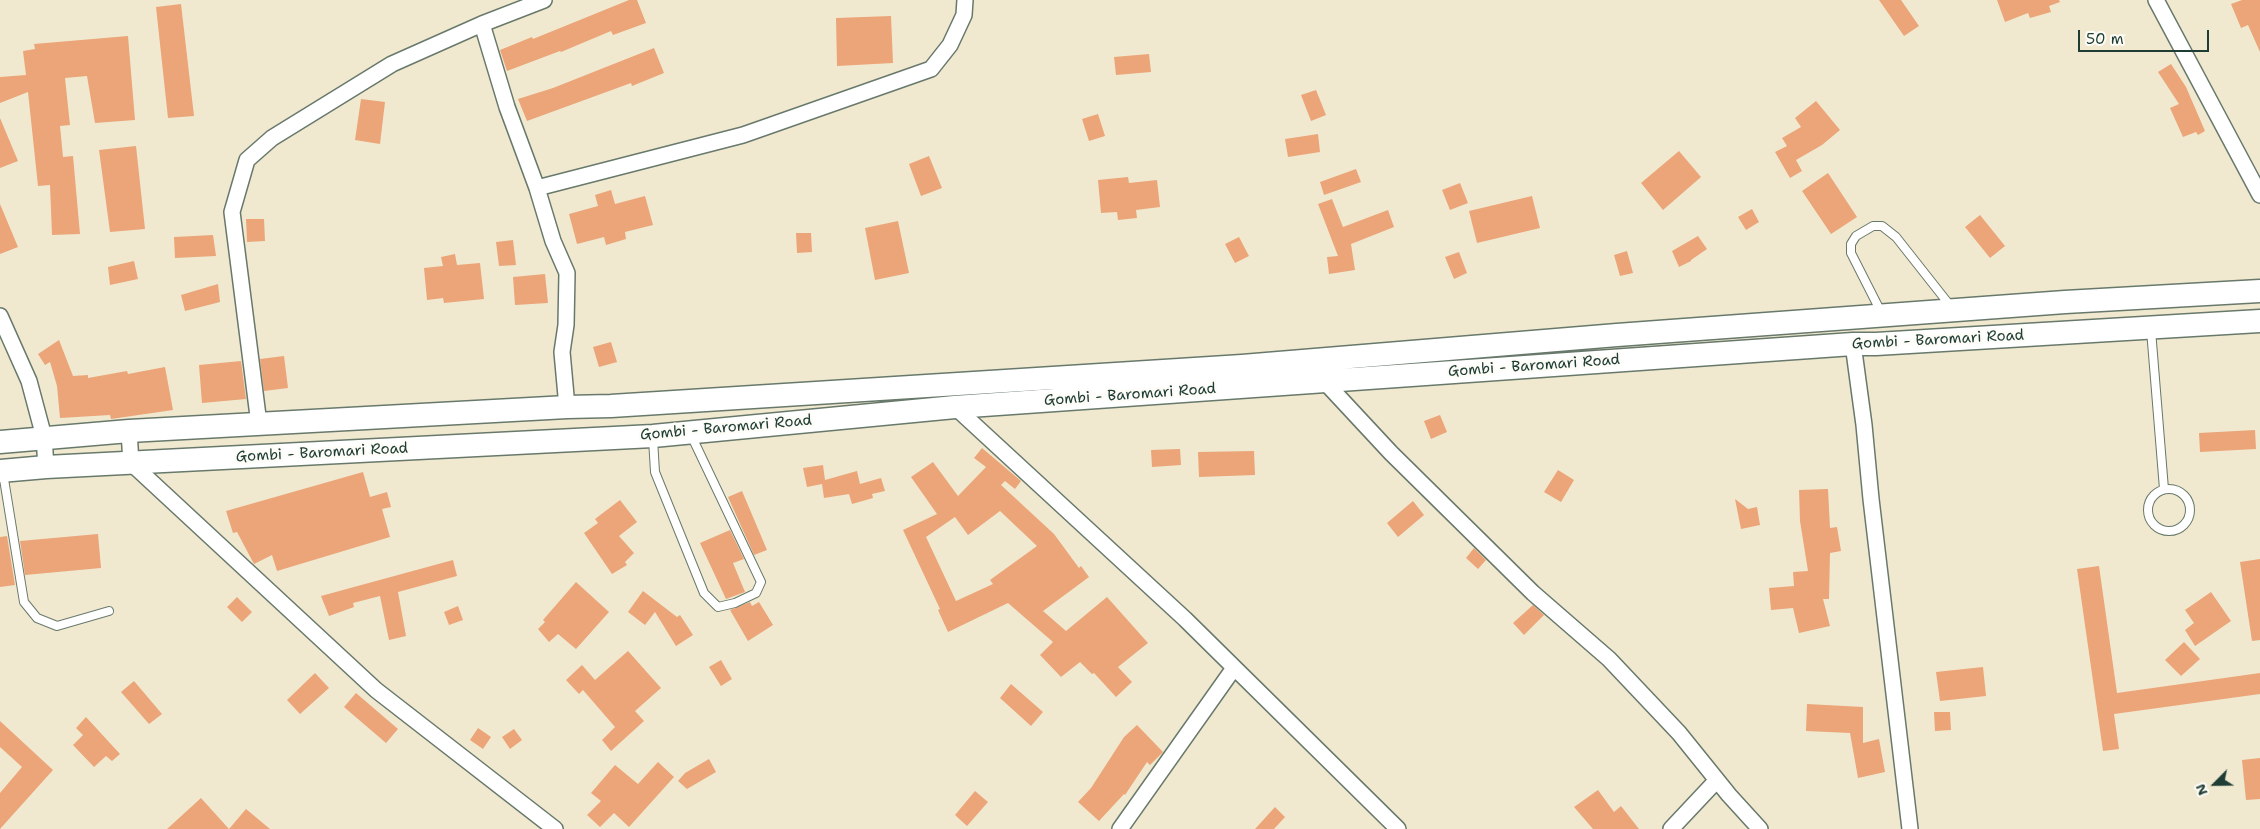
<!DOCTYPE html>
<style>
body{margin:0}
#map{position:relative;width:2260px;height:829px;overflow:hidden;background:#f0e9d0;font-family:"Shantell Sans",sans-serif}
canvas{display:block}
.north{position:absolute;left:2190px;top:759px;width:50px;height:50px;-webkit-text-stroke:4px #fdfcf7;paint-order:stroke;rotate:247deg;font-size:14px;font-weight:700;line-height:20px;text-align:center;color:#1f3d34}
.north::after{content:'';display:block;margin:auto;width:18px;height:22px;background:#1f3d34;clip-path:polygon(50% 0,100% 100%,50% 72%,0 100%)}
.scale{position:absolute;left:2078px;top:30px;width:131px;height:22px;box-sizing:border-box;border:2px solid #1f3d34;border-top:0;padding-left:6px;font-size:15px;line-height:18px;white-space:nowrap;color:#1f3d34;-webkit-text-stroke:4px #fdfcf7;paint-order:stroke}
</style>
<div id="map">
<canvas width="2260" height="829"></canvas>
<div class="north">N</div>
<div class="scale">50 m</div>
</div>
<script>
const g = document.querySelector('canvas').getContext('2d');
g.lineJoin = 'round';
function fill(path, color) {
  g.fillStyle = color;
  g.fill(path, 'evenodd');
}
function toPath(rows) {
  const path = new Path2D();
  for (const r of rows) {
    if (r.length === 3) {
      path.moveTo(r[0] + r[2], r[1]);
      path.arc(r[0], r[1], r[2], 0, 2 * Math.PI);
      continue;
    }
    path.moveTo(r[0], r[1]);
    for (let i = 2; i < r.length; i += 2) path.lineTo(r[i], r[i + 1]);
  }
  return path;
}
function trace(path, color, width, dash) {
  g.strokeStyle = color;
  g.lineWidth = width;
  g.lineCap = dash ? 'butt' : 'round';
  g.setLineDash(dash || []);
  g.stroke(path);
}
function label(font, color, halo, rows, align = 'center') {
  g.font = font + ' "Shantell Sans",sans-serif';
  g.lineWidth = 5;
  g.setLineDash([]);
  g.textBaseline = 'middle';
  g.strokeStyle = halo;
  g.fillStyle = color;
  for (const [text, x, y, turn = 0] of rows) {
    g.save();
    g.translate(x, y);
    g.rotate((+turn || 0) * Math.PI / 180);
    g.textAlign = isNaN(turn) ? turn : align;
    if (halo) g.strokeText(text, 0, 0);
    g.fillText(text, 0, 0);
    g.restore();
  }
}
const building = toPath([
 [629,0,637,0,646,23,613,35,611,31,561,52,560,51,507,71,500,50,532,37,533,39],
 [1879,0,1901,0,1919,26,1904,36],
 [1997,0,2059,0,2060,2,2049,6,2051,12,2030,18,2028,13,2005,22],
 [2242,0,2260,0,2260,52,2248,25,2241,28,2231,4],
 [181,4,194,116,168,118,156,7],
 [891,16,893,63,837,66,836,18],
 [128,36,135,120,95,123,87,76,65,78,70,125,60,126,63,157,73,156,80,234,52,235,50,185,38,186,28,92,0,103,0,77,26,75,23,51,35,49,34,44],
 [654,48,664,73,632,86,631,83,527,121,518,99,553,88],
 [1149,54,1151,72,1116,75,1114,57],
 [2171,64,2186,87,2205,131,2198,135,2196,132,2183,137,2170,108,2179,104,2158,72],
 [1316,90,1326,115,1311,121,1301,95],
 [361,99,385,102,380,144,355,140],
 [1816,101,1840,130,1822,145,1796,160,1802,171,1790,178,1775,152,1787,146,1782,138,1801,127,1795,118],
 [1098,114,1105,136,1089,141,1082,119],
 [0,118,18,161,0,168],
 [1318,134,1320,152,1288,157,1285,139],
 [136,146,145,229,110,232,99,150],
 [1679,151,1701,177,1663,210,1641,183],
 [929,156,942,188,921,196,909,164],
 [1356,169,1361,182,1324,195,1320,182],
 [1828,173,1857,217,1831,234,1802,191],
 [1128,177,1129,183,1157,180,1160,207,1136,210,1137,218,1118,220,1117,212,1101,213,1098,180],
 [1460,183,1468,203,1450,210,1442,190],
 [611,190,615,204,645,196,653,225,625,232,626,239,606,245,604,237,577,244,569,214,598,206,595,195],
 [1532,196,1540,228,1477,243,1469,211],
 [1332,199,1343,227,1388,210,1394,227,1351,244,1355,270,1329,274,1327,257,1338,256,1318,204],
 [0,204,18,247,0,254],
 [1752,209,1759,222,1746,230,1738,217],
 [1980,215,2005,246,1990,258,1965,227],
 [246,219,264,219,265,241,247,242],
 [898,221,909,273,875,280,865,228],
 [796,233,811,233,812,252,797,253],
 [213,235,216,256,175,258,174,237],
 [1698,236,1707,249,1691,260,1691,261,1679,267,1672,251],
 [1239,237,1249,256,1235,263,1225,244],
 [513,240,516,265,499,266,496,242],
 [1627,251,1633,273,1620,276,1614,255],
 [1459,252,1467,273,1454,279,1445,257],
 [455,254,457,265,480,263,484,299,444,303,443,298,427,300,424,268,443,266,441,257],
 [134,261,138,279,110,285,108,267],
 [545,274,548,303,515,305,513,277],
 [218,284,220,302,185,311,181,295],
 [59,340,73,376,88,375,88,378,127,371,128,374,165,367,173,410,111,419,110,415,60,418,57,386,50,362,45,365,38,354],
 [611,342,617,362,599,367,593,347],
 [284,356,288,388,264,391,260,359],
 [241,361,246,399,202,403,199,365],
 [1440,415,1447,432,1431,439,1424,421],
 [2255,430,2256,449,2200,452,2199,433],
 [982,448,1021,481,1015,489,1005,481,1001,485,1054,534,1079,568,1081,566,1089,577,1043,611,1066,631,1107,597,1148,643,1118,667,1132,682,1116,697,1094,673,1092,674,1080,662,1061,677,1040,655,1053,642,1008,603,948,632,938,610,940,609,903,530,937,514,911,477,933,462,958,496,986,467,974,458],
 [1000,511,1037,546,990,580,993,584,956,601,926,537,955,517,968,535],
 [1180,449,1181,465,1152,467,1151,450],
 [1254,451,1255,475,1199,477,1198,452],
 [823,465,825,480,857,471,860,484,881,478,885,491,872,494,873,498,852,504,849,494,824,498,822,484,807,487,803,468],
 [1558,470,1574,480,1561,502,1544,492],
 [363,472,370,497,387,492,391,507,382,509,390,537,277,571,272,555,254,564,237,532,233,533,226,511],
 [1828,489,1830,528,1837,527,1841,551,1830,553,1829,599,1823,599,1830,626,1799,633,1793,608,1771,610,1769,588,1794,586,1793,572,1808,571,1800,521,1799,490],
 [742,491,767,550,754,555,728,497],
 [1735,499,1748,509,1757,507,1760,525,1741,529],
 [620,500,637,522,619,536,634,553,625,562,627,565,612,574,584,533,598,523,595,519],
 [1413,501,1424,515,1398,537,1387,523],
 [730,530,744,559,733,563,745,592,726,599,700,543],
 [98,534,101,568,25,575,20,541],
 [7,536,15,585,0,587,0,537],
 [1474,548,1486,560,1478,569,1466,558],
 [2260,559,2260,640,2252,641,2240,562],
 [453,560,457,576,398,592,406,636,389,640,380,596,353,603,354,607,329,616,321,596],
 [2099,566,2117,693,2260,673,2260,694,2114,714,2119,749,2103,751,2077,569],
 [576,582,609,612,576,649,558,634,549,642,538,629,545,622,543,620],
 [643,591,677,617,680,615,693,635,676,646,655,612,645,625,628,612],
 [2211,592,2231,621,2195,646,2185,630,2194,623,2185,610],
 [237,597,252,612,242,622,227,607],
 [750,602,752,606,759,602,773,625,748,641,730,610],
 [1533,605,1544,615,1524,635,1513,623],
 [458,606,463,620,449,625,444,612],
 [2184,642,2200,659,2181,676,2165,660],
 [628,651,661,688,635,711,644,721,611,751,602,740,615,727,583,690,579,694,566,680,582,665,595,680],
 [721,660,732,679,721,686,709,667],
 [1983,667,1986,696,1940,701,1936,672],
 [315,673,329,688,300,714,287,700],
 [134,681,162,714,149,724,121,692],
 [1011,684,1043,712,1031,726,1000,698],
 [356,693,398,729,386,743,344,707],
 [1807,704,1863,707,1863,743,1879,739,1885,772,1858,778,1850,733,1806,731],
 [1934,712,1950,712,1951,730,1935,731],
 [86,717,120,754,112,761,106,756,94,767,73,745,83,735,76,728],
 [0,721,53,770,0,829,0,793,22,767,0,747],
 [1137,725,1163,752,1150,765,1147,762,1125,795,1124,794,1099,821,1078,802,1091,788,1124,737],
 [478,728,491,737,483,749,470,740],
 [514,729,522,740,510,749,502,737],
 [2260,758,2260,799,2246,800,2242,760],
 [709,759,716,772,687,789,678,781,685,773],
 [658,762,674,777,629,827,614,813,600,827,587,815,601,801,591,793,615,765,638,784],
 [1598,790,1614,812,1621,806,1639,829,1593,829,1574,807],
 [975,791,988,802,967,826,955,815],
 [201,798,229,829,246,809,270,829,167,829],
 [1275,807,1285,817,1274,829,1255,829]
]);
const service = toPath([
 [1882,314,1851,253,1851,244,1856,236,1873,226,1882,226,1896,237,1952,308],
 [2151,330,2164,489],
 [653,439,655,472,704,593,718,607,735,603,756,593,761,582,691,435],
 [3,473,24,602,37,618,57,626,109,611],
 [2169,510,21]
]);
const minor = toPath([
 [2156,0,2260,195],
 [482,24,507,107,537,188,553,241,567,273,566,325,562,352,567,407],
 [537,188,743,135,931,69,950,45,964,15,965,0],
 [0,316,29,381,44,437,46,467],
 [1853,344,1864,425,1871,499,1910,829],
 [1324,381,1391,453,1533,593,1609,659,1679,733,1729,795,1760,829],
 [955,407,1185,619,1398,829],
 [259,424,232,212,247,160,272,138,392,64,482,24,544,0],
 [129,431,131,463,376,690,555,829],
 [1120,829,1234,668],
 [1671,829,1717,780]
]);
const primary = toPath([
 [0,442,129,431,567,407,611,406,1242,366,1617,335,2065,302,2260,291],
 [0,471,46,467,653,436,955,407,1853,344,1876,344,2260,321]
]);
const streetNames = [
 ["Gombi - Baromari Road",1938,340,-3],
 ["Gombi - Baromari Road",1534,366,-4],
 ["Gombi - Baromari Road",1130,395,-4],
 ["Gombi - Baromari Road",726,428,-5],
 ["Gombi - Baromari Road",322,453,-3]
];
fill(building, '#eba578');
trace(service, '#68796b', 10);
trace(minor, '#68796b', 18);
trace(primary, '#68796b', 25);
trace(service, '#fff', 8);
trace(minor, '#fff', 15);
trace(primary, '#fff', 22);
label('15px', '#1f3d34', '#fdfcf7', streetNames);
</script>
